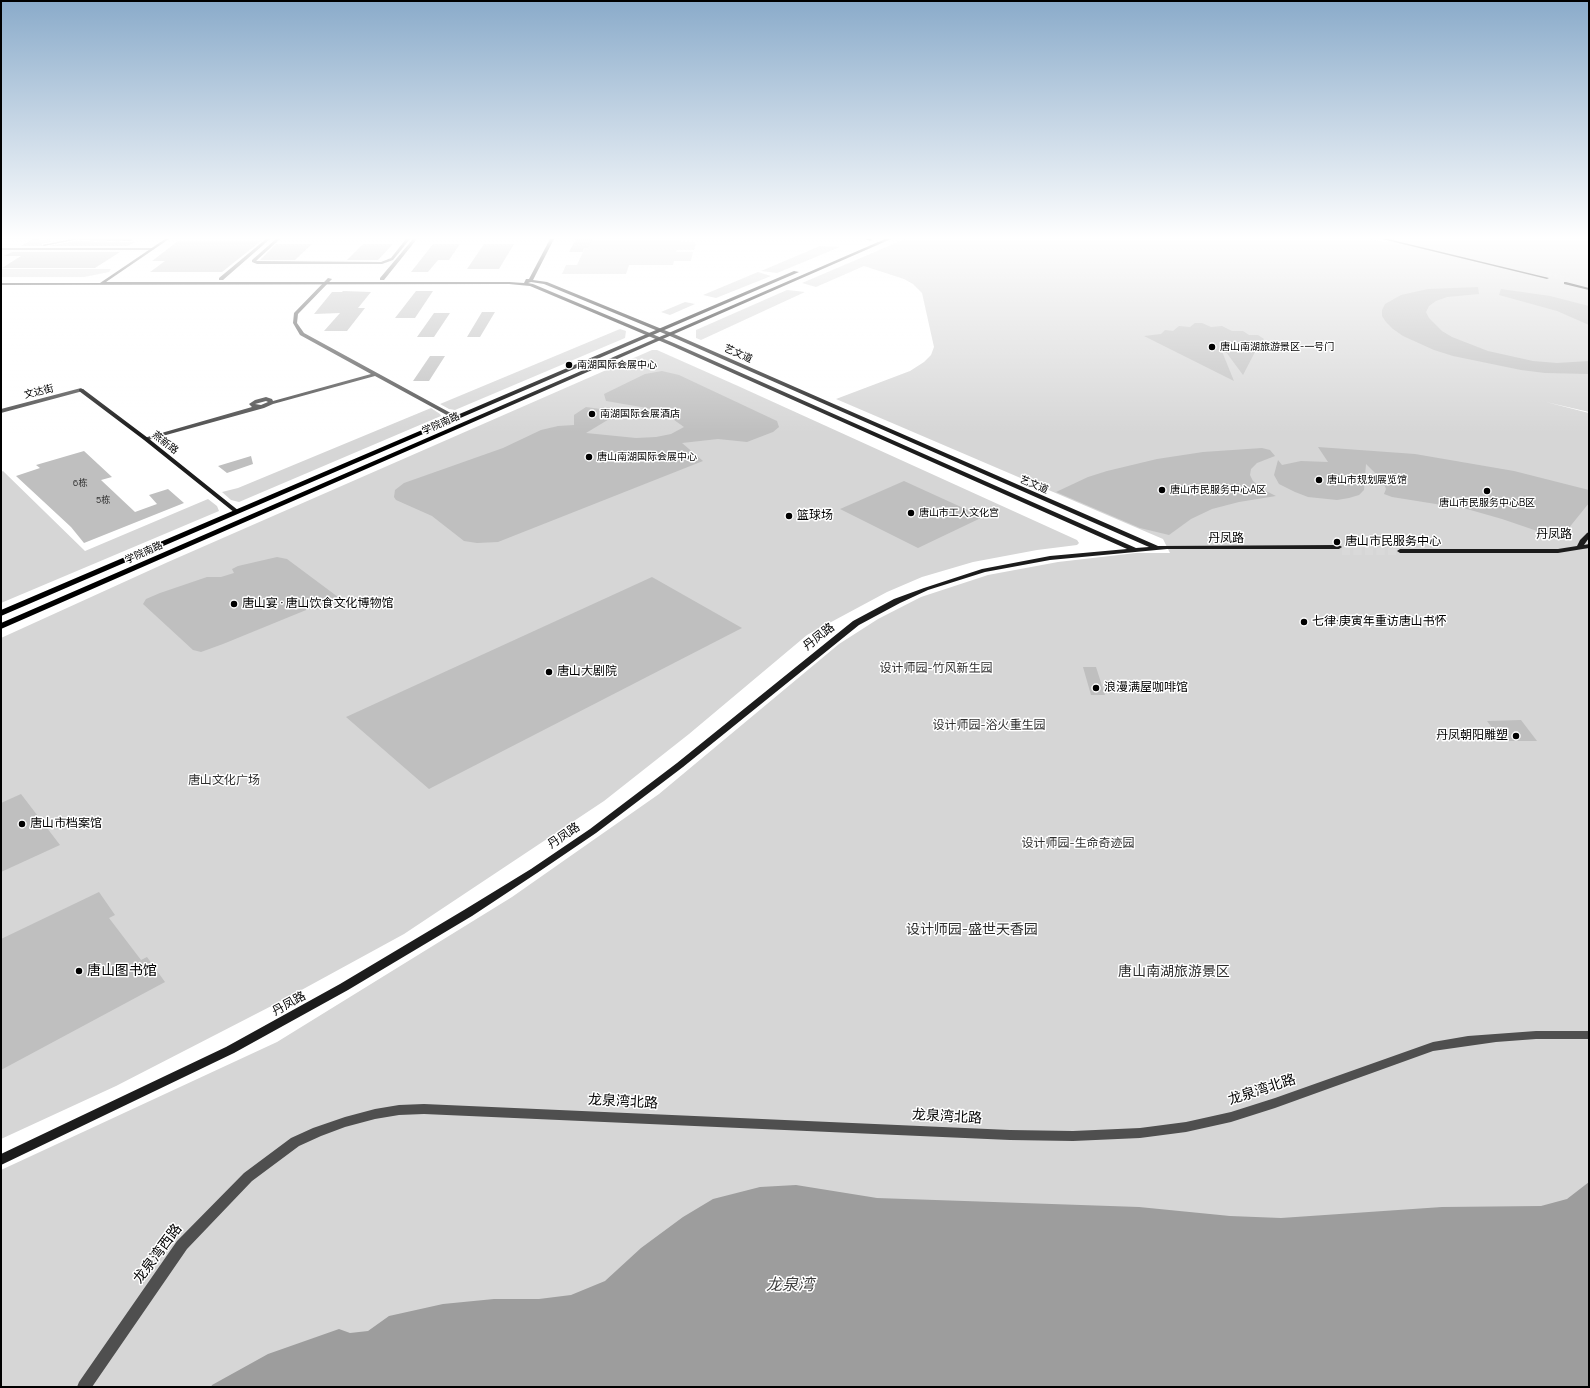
<!DOCTYPE html>
<meta charset="utf-8">
<style>
body{margin:0}
#map{position:relative;width:1590px;height:1388px;overflow:hidden;background:#fff;font-family:Manrope,sans-serif}
canvas{display:block}
.frame{position:absolute;inset:0;border:2px solid #000;pointer-events:none}
</style>
<div id="map">
<canvas width="1590" height="1388"></canvas>
<div class="frame"></div>
</div>
<script>
const g = document.querySelector('canvas').getContext('2d');
g.lineJoin = 'round';
function fill(path, color) {
  g.fillStyle = color;
  g.fill(path, 'evenodd');
}
function toPath(rows) {
  const path = new Path2D();
  for (const r of rows) {
    path.moveTo(r[0], r[1]);
    for (let i = 2; i < r.length; i += 2) path.lineTo(r[i], r[i + 1]);
  }
  return path;
}
function trace(path, color, width, dash) {
  g.strokeStyle = color;
  g.lineWidth = width;
  g.lineCap = dash ? 'butt' : 'round';
  g.setLineDash(dash || []);
  g.stroke(path);
}
function label(font, color, halo, rows, align = 'center') {
  g.font = font + ' Manrope,"Noto Sans SC",sans-serif';
  g.lineWidth = 3;
  g.setLineDash([]);
  g.textBaseline = 'middle';
  g.strokeStyle = halo;
  g.fillStyle = color;
  for (const [text, x, y, turn = 0] of rows) {
    g.save();
    g.translate(x, y);
    g.rotate((+turn || 0) * Math.PI / 180);
    g.textAlign = isNaN(turn) ? turn : align;
    if (halo) g.strokeText(text, 0, 0);
    g.fillText(text, 0, 0);
    g.restore();
  }
}
const green = toPath([
 [589,239,696,239,696,240,680,240,679,241,696,242,694,250,677,250,676,252,693,252,691,261,674,261,673,265,629,265,626,274,562,274,566,265,577,265],
 [905,239,1371,239,1385,242,1394,239,1589,239,1589,412,1546,402,1589,413,1589,1387,1,1387,1,1170,277,1042,512,897,659,794,839,644,878,619,921,597,988,575,1058,562,1136,553,1170,553,1163,539,836,399,910,371,924,362,931,355,934,347,922,293,913,284,904,279,864,266,816,287,802,283],
 [820,246,840,247,777,273,761,271],
 [1,269,111,269,109,272,84,277,1,277],
 [758,272,771,276,716,298,703,295],
 [787,290,805,292,701,340,696,338,696,330],
 [685,302,695,304,670,315,661,312],
 [620,329,626,331,625,338,455,410,449,409,440,404],
 [652,350,657,350,738,386,1077,540,1079,543,1077,545,1037,550,973,562,922,577,887,592,807,635,689,734,604,801,404,934,285,999,116,1086,1,1139,1,638,168,562],
 [431,408,440,414,441,416,239,502,231,500,222,492,238,488],
 [3,471,85,551,208,499,217,506,219,511,1,603,1,472]
]);
const water = toPath([
 [1589,1182,1589,1387,211,1387,212,1385,268,1354,339,1329,350,1333,368,1331,389,1316,443,1304,494,1299,539,1299,571,1295,605,1281,641,1248,683,1217,713,1199,760,1187,796,1185,877,1198,1139,1207,1230,1216,1281,1218,1442,1207,1541,1206,1567,1199]
]);
const building = toPath([
 [33,239,53,240,50,241,53,241,42,244,42,246,21,246],
 [576,239,592,239,588,248,584,248,583,252,569,252],
 [75,241,131,242,135,242,128,246,49,246],
 [178,241,261,241,222,272,150,272,165,261,152,261],
 [276,244,312,244,295,260,260,260],
 [363,244,393,244,378,260,347,260],
 [433,244,460,244,449,260,438,260,428,272,411,272],
 [484,244,514,244,499,269,467,269],
 [12,252,120,252,95,268,2,268,21,256,4,256],
 [1478,287,1479,294,1447,297,1436,301,1429,306,1426,312,1429,318,1442,331,1452,337,1488,351,1533,361,1557,363,1589,361,1589,374,1545,373,1521,370,1453,356,1434,350,1403,336,1393,329,1386,322,1382,316,1382,310,1385,304,1401,295,1428,289],
 [1501,289,1550,296,1589,306,1589,325,1557,311,1499,295],
 [343,291,371,292,358,308,365,308,347,331,324,331,340,313,314,314,332,292,342,292],
 [416,291,433,291,415,318,395,318],
 [482,312,495,312,480,337,467,337],
 [434,313,450,313,434,337,417,337],
 [1195,323,1202,323,1211,327,1222,326,1232,331,1243,331,1249,335,1258,335,1264,339,1255,352,1243,375,1223,348,1221,349,1234,381,1144,336,1161,334,1165,330,1173,331,1179,326,1190,327],
 [430,356,445,356,429,381,413,381],
 [662,371,679,375,777,421,779,427,773,432,747,442,718,439,682,443,703,461,498,542,477,543,464,541,432,516,396,500,394,497,395,490,404,483,503,448,541,430,558,426,574,425,574,415,586,407,608,410,611,418,586,433,636,438,656,437,671,434,684,427,670,417,663,413,647,408,606,401,604,394,645,374],
 [1318,447,1415,454,1514,471,1589,490,1589,503,1568,529,1549,535,1502,519,1467,509,1392,497,1384,494,1386,489,1383,481,1366,464,1364,490,1359,495,1349,498,1337,500,1308,497,1295,492,1279,484,1274,475,1278,460,1282,465,1301,461,1328,462],
 [1262,448,1270,450,1275,456,1257,463,1251,469,1250,475,1253,481,1262,489,1276,496,1239,502,1212,509,1191,519,1169,535,1140,528,1056,492,1088,477,1107,471,1157,459,1203,452],
 [84,451,112,477,101,480,135,512,157,504,149,495,168,489,184,503,84,543,71,527,16,476,40,468,36,465],
 [251,456,253,464,227,473,218,466],
 [904,481,983,517,918,548,840,509],
 [277,557,287,559,338,597,223,644,201,652,193,650,143,604,146,599,160,593,207,577,221,577,234,573,232,569,238,566],
 [652,577,742,628,429,789,346,717],
 [1083,667,1096,667,1105,695,1091,695],
 [1521,720,1537,741,1502,741,1487,721],
 [21,794,60,845,1,872,1,803],
 [99,892,115,915,109,918,141,960,147,957,165,982,1,1070,1,939]
]);
const secondaryTunnelFar1 = toPath([
 [1547,274,1570,280]
]);
const secondaryTunnel = toPath([
 [1342,551,1400,551]
]);
const street = toPath([
 [72,239,79,239,44,246,42,245,72,239],
 [79,239,127,239,133,240,131,241,81,240,79,239],
 [266,239,270,239,223,280,219,280,219,278,266,239],
 [276,239,280,239,256,261,381,262,391,258,406,239,410,239,393,260,382,264,257,264,252,262,252,260,276,239],
 [413,239,417,239,384,280,380,280,380,278,413,239],
 [1,248,152,248,154,249,152,250,1,250,1,248],
 [328,278,332,279,298,314,297,323,304,333,458,417,458,419,454,419,375,376,273,404,264,408,148,440,144,440,144,438,252,407,249,404,255,400,266,397,272,399,273,401,371,374,300,335,293,323,294,313,328,278],
 [266,401,268,402,261,405,255,404,266,401],
 [81,388,84,390,83,391,1,413,1,409,81,388],
 [1536,1031,1589,1031,1589,1039,1536,1039,1496,1042,1433,1051,1275,1108,1231,1122,1186,1132,1140,1138,1073,1141,1010,1140,424,1114,399,1115,375,1119,345,1127,321,1136,299,1146,252,1181,187,1249,92,1387,77,1387,79,1382,177,1241,244,1173,291,1138,313,1128,345,1117,375,1109,399,1105,424,1104,1010,1130,1073,1131,1140,1128,1186,1122,1231,1112,1275,1098,1433,1042,1468,1036,1536,1031]
]);
const secondary = toPath([
 [165,239,169,239,106,282,509,282,524,283,526,279,529,279,550,239,554,239,533,280,547,282,674,334,1158,546,1339,545,1342,547,1339,549,1167,549,1050,560,985,572,928,590,900,603,859,625,683,767,596,833,537,873,472,916,348,990,234,1053,1,1165,1,1154,226,1047,340,984,464,910,531,869,590,829,677,763,853,621,894,599,924,588,982,569,1050,556,1127,549,672,346,530,286,509,284,1,285,1,283,100,283,165,239],
 [531,282,544,284,670,336,1149,547,1136,548,676,344,533,284,528,283,531,282],
 [866,239,871,239,872,240,870,241,866,239],
 [1382,239,1388,239,1549,278,1547,279,1382,239],
 [1566,282,1589,288,1589,290,1564,284,1564,282,1566,282],
 [79,389,83,389,148,438,239,511,239,513,235,513,144,440,79,391,79,389],
 [1589,532,1589,538,1584,545,1589,544,1589,548,1558,553,1400,553,1397,551,1400,549,1558,549,1577,546,1580,540,1587,533,1589,532]
]);
const primary = toPath([
 [885,239,891,239,1,629,1,623,885,239],
 [794,271,799,272,1,616,1,610,794,271]
]);
const markers = [
 [1212,347,4,"#000"],
 [569,365,4,"#000"],
 [592,414,4,"#000"],
 [589,457,4,"#000"],
 [1319,480,4,"#000"],
 [1162,490,4,"#000"],
 [1487,491,4,"#000"],
 [911,513,4,"#000"],
 [789,516,4,"#000"],
 [1337,542,4,"#000"],
 [234,604,4,"#000"],
 [1304,622,4,"#000"],
 [549,672,4,"#000"],
 [1096,688,4,"#000"],
 [1516,736,4,"#000"],
 [22,824,4,"#000"],
 [79,971,4,"#000"]
];
const farNumbernames = [
 ["6栋",80,483],
 ["5栋",103,500]
];
const farPoinames = [
 ["唐山南湖旅游景区-一号门",1220,347],
 ["南湖国际会展中心",577,365],
 ["南湖国际会展酒店",600,414],
 ["唐山南湖国际会展中心",597,457],
 ["唐山市规划展览馆",1327,480],
 ["唐山市民服务中心A区",1170,490],
 ["唐山市民服务中心B区",1487,503,"center"],
 ["唐山市工人文化宫",919,513]
];
const farStreetnames = [
 ["艺文道",738,354,24],
 ["文达街",39,392,-14],
 ["学院南路",441,424,-24],
 ["燕新路",165,443,38],
 ["艺文道",1034,485,23],
 ["学院南路",144,553,-24]
];
const poiNames = [
 ["篮球场",797,516],
 ["唐山市民服务中心",1345,542],
 ["唐山宴 · 唐山饮食文化博物馆",242,604],
 ["七律·庚寅年重访唐山书怀",1312,622],
 ["唐山大剧院",557,672],
 ["浪漫满屋咖啡馆",1104,688],
 ["丹凤朝阳雕塑",1508,736,"right"],
 ["唐山市档案馆",30,824]
];
const streetNames = [
 ["丹凤路",1554,535],
 ["丹凤路",1226,539],
 ["丹凤路",819,637,-38],
 ["丹凤路",564,836,-34],
 ["丹凤路",289,1004,-29]
];
const parkNames = [
 ["设计师园-竹风新生园",936,669],
 ["设计师园-浴火重生园",989,726],
 ["唐山文化广场",224,781],
 ["设计师园-生命奇迹园",1078,844]
];
const nearParknames = [
 ["设计师园-盛世天香园",972,930],
 ["唐山南湖旅游景区",1174,972]
];
const nearPoinames = [
 ["唐山图书馆",87,971]
];
const nearStreetnames = [
 ["龙泉湾北路",1262,1090,-18],
 ["龙泉湾北路",623,1102,3],
 ["龙泉湾北路",947,1117,3],
 ["龙泉湾西路",158,1254,-53]
];
const nearWaternames = [
 ["龙泉湾",790,1286]
];
fill(green, '#d6d6d6');
fill(water, '#9d9d9d');
fill(building, '#bfbfbf');
trace(secondaryTunnelFar1, '#d9d9d9', 4.5, [4.5, 2]);
trace(secondaryTunnel, '#d9d9d9', 8, [8, 3.5]);
fill(street, '#4f4f4f');
fill(secondary, '#1c1c1c');
fill(primary, '#000');
const sky = g.createLinearGradient(0, 0, 0, 433);
sky.addColorStop(0, '#8aabca');
sky.addColorStop(0.55, '#fff');
sky.addColorStop(1, '#ffffff00');
g.fillStyle = sky;
g.fillRect(0, 0, 1590, 433);
for (const [x, y, r, color] of markers) {
  const dot = new Path2D();
  dot.arc(x, y, r, 0, 2 * Math.PI);
  g.fillStyle = color;
  g.fill(dot);
  trace(dot, '#fff', 1.5);
}
label('9px', '#303030', null, farNumbernames);
label('10px', '#000', '#fff', farPoinames, 'left');
label('10px', '#000', '#fff', farStreetnames);
label('12px', '#000', '#fff', poiNames, 'left');
label('12px', '#000', '#fff', streetNames);
label('12px', '#2d2d2d', '#fff', parkNames);
label('14px', '#2d2d2d', '#fff', nearParknames);
label('14px', '#000', '#fff', nearPoinames, 'left');
label('14px', '#000', '#fff', nearStreetnames);
label('italic 16px', '#3e3e3e', '#fff', nearWaternames);
</script>
